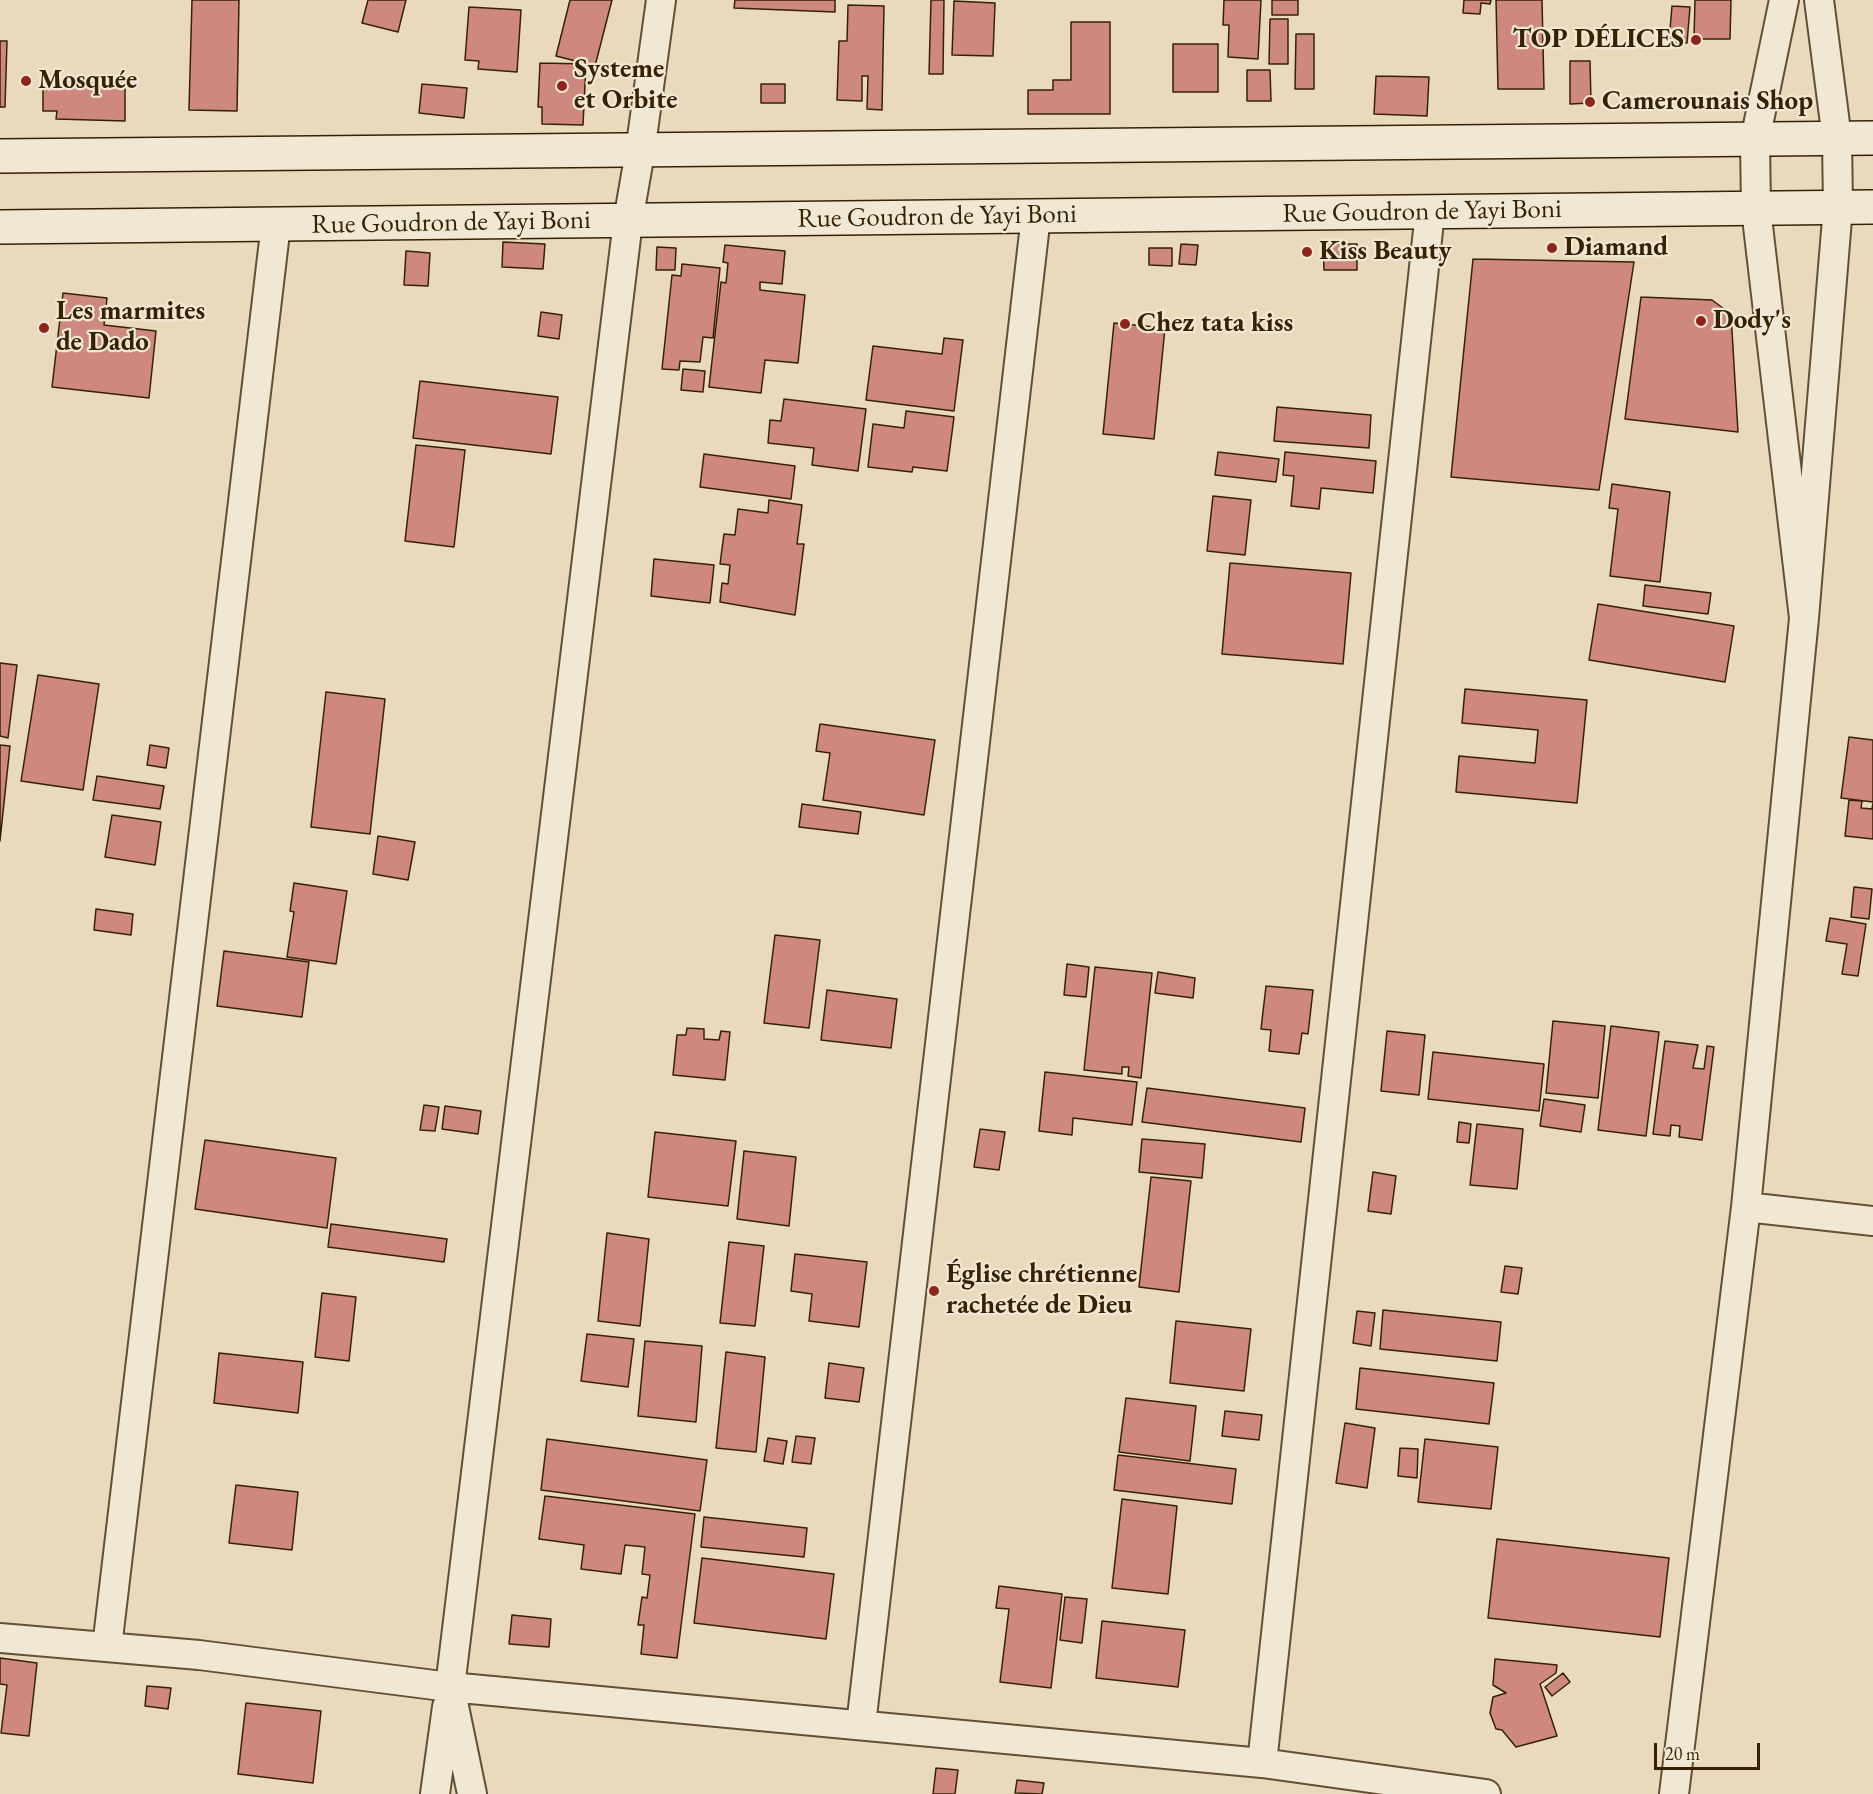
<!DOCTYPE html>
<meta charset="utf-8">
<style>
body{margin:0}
#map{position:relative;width:1873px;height:1794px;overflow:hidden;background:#e9dabe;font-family:"EB Garamond",serif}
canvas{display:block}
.scale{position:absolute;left:1654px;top:1743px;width:106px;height:27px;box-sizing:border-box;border:3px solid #362203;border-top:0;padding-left:8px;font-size:18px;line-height:21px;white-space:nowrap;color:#362203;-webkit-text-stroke:4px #f1e7d5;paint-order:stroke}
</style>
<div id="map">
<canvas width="1873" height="1794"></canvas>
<div class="scale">20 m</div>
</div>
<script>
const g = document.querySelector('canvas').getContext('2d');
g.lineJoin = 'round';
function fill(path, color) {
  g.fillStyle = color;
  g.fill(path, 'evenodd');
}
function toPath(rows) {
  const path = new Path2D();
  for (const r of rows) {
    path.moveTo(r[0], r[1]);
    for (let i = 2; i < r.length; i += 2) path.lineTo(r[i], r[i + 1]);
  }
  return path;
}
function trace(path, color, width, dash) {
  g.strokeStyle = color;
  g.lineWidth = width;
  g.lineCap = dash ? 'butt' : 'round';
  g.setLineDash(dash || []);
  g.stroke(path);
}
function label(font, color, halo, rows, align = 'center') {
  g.font = font + ' "EB Garamond",serif';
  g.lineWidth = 4.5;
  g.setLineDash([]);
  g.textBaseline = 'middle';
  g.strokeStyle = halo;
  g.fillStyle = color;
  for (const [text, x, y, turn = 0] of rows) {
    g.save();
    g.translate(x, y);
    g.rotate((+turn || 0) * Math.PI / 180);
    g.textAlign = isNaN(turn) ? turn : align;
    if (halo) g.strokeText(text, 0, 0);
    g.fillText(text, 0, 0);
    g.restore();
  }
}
const building = toPath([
 [192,0,239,0,237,111,189,110,192,0],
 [368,0,406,0,398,32,362,23,368,0],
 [570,0,612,0,595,66,556,56,570,0],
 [735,0,835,0,835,12,734,8,735,0],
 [931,0,944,0,943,74,929,74,931,0],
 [1224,0,1261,0,1258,59,1228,57,1229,25,1223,25,1224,0],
 [1272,0,1298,0,1298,15,1272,15,1272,0],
 [1464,0,1491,0,1490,4,1481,3,1480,14,1463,13,1464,0],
 [1496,0,1542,0,1544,89,1498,89,1496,0],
 [1695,0,1731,0,1730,39,1694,39,1695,0],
 [954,1,995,3,993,56,952,55,954,1],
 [848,5,884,6,882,110,867,109,868,76,862,76,862,101,837,100,839,41,847,41,848,5],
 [1672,6,1690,7,1687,43,1669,41,1672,6],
 [469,7,521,10,517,72,478,69,479,61,465,60,469,7],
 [1270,19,1288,19,1288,64,1269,64,1270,19],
 [1071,22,1110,22,1110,114,1028,114,1028,90,1053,90,1053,80,1071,80,1071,22],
 [1296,34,1314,34,1314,89,1295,89,1296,34],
 [0,41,7,41,5,107,0,107,0,41],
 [1173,44,1218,44,1218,92,1173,92,1173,44],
 [1570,61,1590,61,1591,103,1570,104,1570,61],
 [540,63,586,64,583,125,542,124,542,107,538,107,540,63],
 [1247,70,1270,70,1271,101,1247,101,1247,70],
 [1376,76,1429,77,1427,116,1374,114,1376,76],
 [43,81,125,83,125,121,56,119,57,111,43,111,43,81],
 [422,84,467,88,464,118,419,113,422,84],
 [761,84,785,84,785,103,761,103,761,84],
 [503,242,545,244,543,269,502,267,503,242],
 [1181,244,1198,245,1196,265,1179,264,1181,244],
 [1323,244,1357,244,1357,270,1324,270,1323,244],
 [725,245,785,251,782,284,760,282,760,290,805,295,798,363,765,360,761,393,709,387,721,282,726,283,728,263,723,262,725,245],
 [657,247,676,248,675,270,656,270,657,247],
 [1149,248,1172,248,1172,266,1149,265,1149,248],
 [406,251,430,253,428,286,404,285,406,251],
 [1473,259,1634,262,1599,490,1451,477,1473,259],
 [682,264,720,268,713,338,703,337,700,362,680,361,679,370,662,369,672,275,681,276,682,264],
 [63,293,107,298,104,325,156,331,149,398,52,387,63,293],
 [1641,297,1712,300,1731,314,1738,432,1625,419,1641,297],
 [541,312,562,315,559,339,538,336,541,312],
 [1114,323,1165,328,1154,439,1103,434,1114,323],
 [944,338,963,340,954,411,866,400,873,346,942,354,944,338],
 [683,369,705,371,703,392,681,390,683,369],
 [420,381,558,397,551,454,413,438,420,381],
 [784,399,866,409,858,471,812,465,814,448,768,443,770,420,781,421,784,399],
 [1277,407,1371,415,1369,448,1274,441,1277,407],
 [906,411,954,417,947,471,913,467,912,472,868,467,873,424,904,428,906,411],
 [416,445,465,450,454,547,405,541,416,445],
 [1218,452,1279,459,1276,482,1215,475,1218,452],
 [1285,452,1376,461,1373,493,1321,488,1319,509,1291,506,1294,476,1283,475,1285,452],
 [704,454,795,466,791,499,700,487,704,454],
 [1612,484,1670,492,1660,582,1610,576,1618,509,1609,508,1612,484],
 [1213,496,1251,500,1245,555,1207,551,1213,496],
 [769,500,802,505,797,544,804,544,795,615,720,602,722,583,728,584,730,565,720,564,724,534,735,535,738,509,768,513,769,500],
 [654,559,714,565,710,603,651,596,654,559],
 [1230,563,1351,573,1343,664,1222,654,1230,563],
 [1645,585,1711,593,1708,614,1643,606,1645,585],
 [1598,604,1734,626,1725,682,1589,660,1598,604],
 [0,663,17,665,8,738,0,736,0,663],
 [38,675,99,684,83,790,21,781,38,675],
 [1465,689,1587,700,1577,803,1456,792,1459,756,1535,763,1538,730,1462,723,1465,689],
 [326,692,385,699,370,834,311,827,326,692],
 [820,724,935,740,924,815,823,800,830,753,816,751,820,724],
 [1849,737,1873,740,1873,802,1841,798,1849,737],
 [0,745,10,746,0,841,0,745],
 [150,745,169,748,166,768,147,765,150,745],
 [97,776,164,786,160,809,93,800,97,776],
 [1849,800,1862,801,1861,808,1872,809,1873,803,1873,839,1845,836,1849,800],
 [802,804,861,812,858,834,799,827,802,804],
 [112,815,161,822,155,865,105,857,112,815],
 [378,836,415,842,408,880,373,874,378,836],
 [294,883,347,891,336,964,287,957,294,912,290,911,294,883],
 [1854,887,1872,889,1869,919,1851,917,1854,887],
 [96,909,133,914,131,935,94,930,96,909],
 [1830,918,1866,924,1858,976,1842,974,1847,944,1826,941,1830,918],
 [775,935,820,940,809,1028,764,1023,775,935],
 [224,951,309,962,302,1017,217,1006,224,951],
 [1067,964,1089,967,1086,997,1064,995,1067,964],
 [1095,967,1152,973,1141,1078,1128,1076,1129,1067,1122,1067,1122,1074,1084,1070,1095,967],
 [1158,972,1195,978,1193,998,1155,993,1158,972],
 [1266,986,1313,990,1308,1034,1302,1033,1299,1054,1269,1051,1271,1030,1261,1029,1266,986],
 [827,990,897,999,891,1048,821,1040,827,990],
 [1553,1021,1605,1026,1598,1098,1546,1093,1553,1021],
 [1611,1026,1659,1032,1646,1136,1598,1130,1611,1026],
 [687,1028,704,1029,704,1039,719,1040,721,1031,730,1032,725,1080,673,1075,677,1035,686,1035,687,1028],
 [1387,1031,1425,1035,1419,1095,1381,1091,1387,1031],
 [1665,1041,1698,1045,1693,1068,1704,1069,1707,1046,1714,1047,1702,1140,1679,1137,1680,1126,1671,1125,1670,1136,1653,1134,1665,1041],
 [1433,1052,1544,1064,1539,1111,1428,1099,1433,1052],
 [1045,1072,1137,1082,1132,1125,1073,1118,1072,1135,1039,1131,1045,1072],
 [1147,1088,1305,1108,1301,1142,1142,1122,1147,1088],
 [1544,1099,1585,1105,1581,1132,1540,1126,1544,1099],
 [424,1105,439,1107,435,1131,420,1130,424,1105],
 [445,1106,481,1111,478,1134,442,1129,445,1106],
 [1459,1122,1471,1124,1469,1143,1457,1142,1459,1122],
 [1477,1124,1523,1129,1517,1189,1470,1185,1477,1124],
 [980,1129,1005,1132,999,1170,974,1167,980,1129],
 [655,1132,736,1141,728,1206,648,1197,655,1132],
 [1142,1139,1205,1144,1202,1178,1139,1172,1142,1139],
 [205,1140,336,1158,327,1228,195,1209,205,1140],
 [744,1151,796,1157,789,1226,737,1219,744,1151],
 [1373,1172,1396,1176,1391,1214,1368,1211,1373,1172],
 [1151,1177,1191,1181,1179,1292,1139,1287,1151,1177],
 [331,1224,447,1239,444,1262,328,1247,331,1224],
 [607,1233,649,1239,640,1326,598,1321,607,1233],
 [729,1242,764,1246,755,1326,720,1323,729,1242],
 [795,1254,867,1262,859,1327,809,1321,812,1294,791,1291,795,1254],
 [1505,1266,1522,1268,1518,1294,1501,1292,1505,1266],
 [322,1293,356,1297,349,1361,315,1357,322,1293],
 [1383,1310,1501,1322,1497,1361,1380,1349,1383,1310],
 [1357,1311,1375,1313,1371,1346,1353,1343,1357,1311],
 [1176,1321,1251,1329,1244,1391,1170,1383,1176,1321],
 [587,1334,634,1339,628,1387,581,1381,587,1334],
 [645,1341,702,1346,696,1422,638,1416,645,1341],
 [726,1352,765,1357,756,1452,716,1448,726,1352],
 [219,1353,303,1362,298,1413,214,1403,219,1353],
 [829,1363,864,1368,859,1402,825,1398,829,1363],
 [1360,1368,1494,1383,1489,1424,1356,1409,1360,1368],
 [1126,1398,1196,1406,1190,1461,1119,1452,1126,1398],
 [1225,1411,1262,1415,1259,1440,1222,1436,1225,1411],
 [1345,1423,1375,1428,1367,1488,1336,1483,1345,1423],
 [796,1436,815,1438,811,1464,792,1462,796,1436],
 [768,1438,787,1441,783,1464,764,1461,768,1438],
 [547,1439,707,1460,700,1511,541,1490,547,1439],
 [1425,1439,1498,1447,1491,1509,1418,1502,1425,1439],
 [1400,1448,1418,1449,1417,1478,1398,1476,1400,1448],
 [1118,1455,1236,1469,1232,1504,1114,1490,1118,1455],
 [236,1485,298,1492,292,1550,229,1543,236,1485],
 [545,1496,695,1514,677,1658,641,1654,644,1625,638,1625,642,1597,647,1598,650,1575,642,1574,645,1547,625,1545,621,1574,581,1569,584,1545,539,1539,545,1496],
 [1122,1499,1177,1506,1168,1594,1112,1588,1122,1499],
 [704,1517,807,1528,804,1557,701,1547,704,1517],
 [1497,1539,1669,1558,1660,1637,1488,1618,1497,1539],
 [702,1558,834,1574,826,1639,694,1623,702,1558],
 [999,1586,1062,1594,1051,1688,1000,1682,1009,1609,996,1608,999,1586],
 [1065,1597,1087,1599,1082,1643,1060,1640,1065,1597],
 [512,1615,551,1619,549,1647,509,1644,512,1615],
 [1102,1621,1185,1630,1178,1687,1096,1678,1102,1621],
 [0,1658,37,1663,29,1736,1,1733,7,1685,0,1684,0,1658],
 [1495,1659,1557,1665,1556,1673,1540,1684,1557,1736,1516,1747,1502,1730,1496,1729,1490,1713,1493,1697,1506,1693,1493,1685,1495,1659],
 [1563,1673,1570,1682,1552,1696,1545,1687,1563,1673],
 [147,1686,171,1688,168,1709,145,1706,147,1686],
 [246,1703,321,1711,313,1783,238,1774,246,1703],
 [936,1768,958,1770,955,1794,933,1794,936,1768],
 [1017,1780,1044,1783,1042,1794,1015,1793,1017,1780]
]);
const street = toPath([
 [1784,0,1755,140,1756,209,1804,618,1838,207,1837,139,1819,0],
 [1746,1207,1873,1221],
 [0,1638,199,1655,450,1687,628,221,640,152,661,0],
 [107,1647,276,224],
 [450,1687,1262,1763,1486,1794],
 [450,1687,472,1794],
 [861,1725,1036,216],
 [1262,1763,1430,212],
 [435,1794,447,1707],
 [1674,1794,1746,1207,1804,618]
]);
const secondary = toPath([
 [0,156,1873,138],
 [0,227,1873,207]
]);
const markers = [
 [1696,40,6,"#8f2418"],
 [26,81,6,"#8f2418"],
 [562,86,6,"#8f2418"],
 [1590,102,6,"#8f2418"],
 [1552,248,6,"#8f2418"],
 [1307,252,6,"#8f2418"],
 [1701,321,6,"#8f2418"],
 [1125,324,6,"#8f2418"],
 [44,328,6,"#8f2418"],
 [934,1291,6,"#8f2418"]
];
const poiNames = [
 ["TOP DÉLICES",1684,40,"right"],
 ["Systeme",574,70],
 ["et Orbite",574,101],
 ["Mosquée",38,81],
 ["Camerounais Shop",1602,102],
 ["Diamand",1564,248],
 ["Kiss Beauty",1319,252],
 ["Les marmites",56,312],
 ["de Dado",56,343],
 ["Dody's",1713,321],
 ["Chez tata kiss",1137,324],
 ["Église chrétienne",946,1275],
 ["rachetée de Dieu",946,1306]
];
const streetNames = [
 ["Rue Goudron de Yayi Boni",1422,212,-1],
 ["Rue Goudron de Yayi Boni",937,217,-1],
 ["Rue Goudron de Yayi Boni",451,223,-1]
];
fill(building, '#ce8880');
trace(building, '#362203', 1.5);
trace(street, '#635032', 32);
trace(secondary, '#362203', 36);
trace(street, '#f1e7d5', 28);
trace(secondary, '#f1e7d5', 33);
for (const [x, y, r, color] of markers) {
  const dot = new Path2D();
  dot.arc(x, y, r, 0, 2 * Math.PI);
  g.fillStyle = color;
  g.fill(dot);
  trace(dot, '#f1e7d5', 2);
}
label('bold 27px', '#362203', '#f1e7d5', poiNames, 'left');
label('27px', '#362203', '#f1e7d5', streetNames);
</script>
